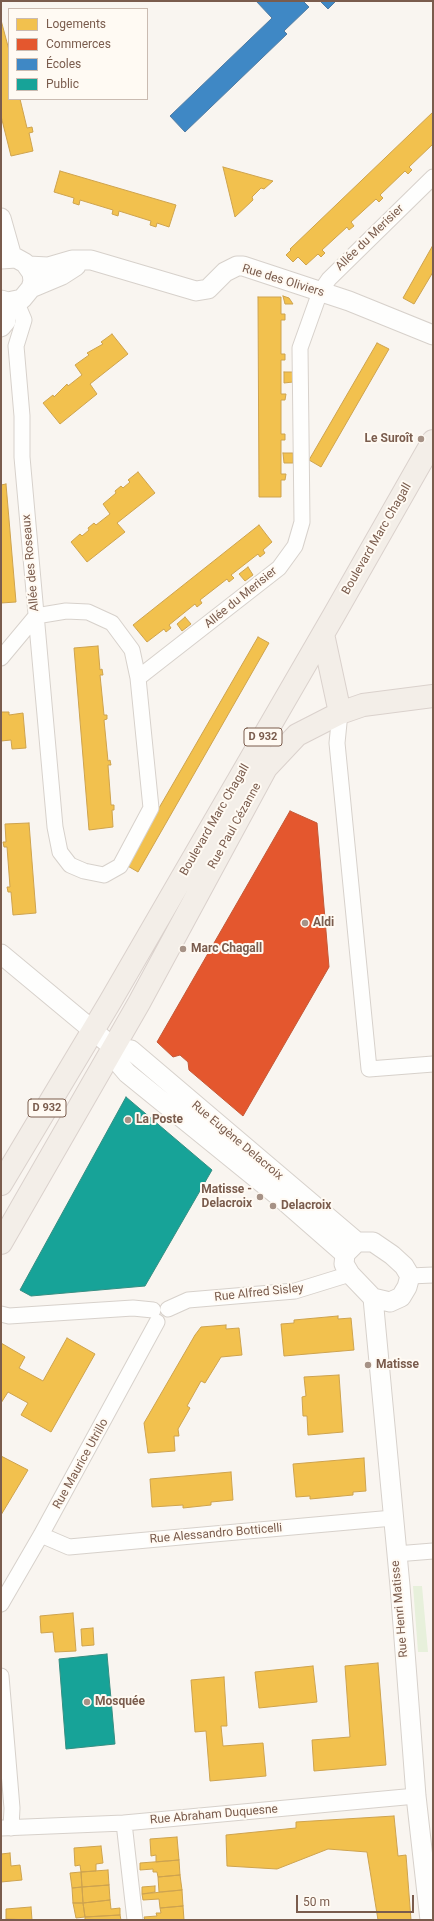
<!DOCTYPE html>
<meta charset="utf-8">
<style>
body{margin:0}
#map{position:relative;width:434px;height:1921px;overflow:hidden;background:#f9f5f0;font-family:Roboto,sans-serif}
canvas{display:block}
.frame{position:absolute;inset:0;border:2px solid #7a5c4d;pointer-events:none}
.legend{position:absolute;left:8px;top:8px;width:140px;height:92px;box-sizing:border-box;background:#fffaf3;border:1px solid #cabbb1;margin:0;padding:5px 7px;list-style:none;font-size:12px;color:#7a5c4d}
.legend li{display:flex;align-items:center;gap:8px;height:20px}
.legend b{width:20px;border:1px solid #cabbb1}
.scale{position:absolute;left:296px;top:1895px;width:118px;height:18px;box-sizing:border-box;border:2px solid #7a5c4d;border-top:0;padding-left:5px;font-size:12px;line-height:14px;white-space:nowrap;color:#7a5c4d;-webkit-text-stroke:3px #fffaf3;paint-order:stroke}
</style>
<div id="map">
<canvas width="434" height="1921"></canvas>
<div class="frame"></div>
<ul class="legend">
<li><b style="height:11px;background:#f2c14e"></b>Logements</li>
<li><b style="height:11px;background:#e4572e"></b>Commerces</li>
<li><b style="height:11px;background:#3f88c5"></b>Écoles</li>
<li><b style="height:11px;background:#17a398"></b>Public</li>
</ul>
<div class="scale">50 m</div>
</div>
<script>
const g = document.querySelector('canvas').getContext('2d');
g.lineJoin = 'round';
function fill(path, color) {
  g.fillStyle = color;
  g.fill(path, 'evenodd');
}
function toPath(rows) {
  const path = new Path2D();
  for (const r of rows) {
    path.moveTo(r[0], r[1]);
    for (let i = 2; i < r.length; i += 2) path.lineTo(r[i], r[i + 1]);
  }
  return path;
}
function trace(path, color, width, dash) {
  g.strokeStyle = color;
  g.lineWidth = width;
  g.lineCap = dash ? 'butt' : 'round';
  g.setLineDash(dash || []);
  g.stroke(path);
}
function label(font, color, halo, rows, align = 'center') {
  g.font = font + ' Roboto,sans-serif';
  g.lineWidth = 4;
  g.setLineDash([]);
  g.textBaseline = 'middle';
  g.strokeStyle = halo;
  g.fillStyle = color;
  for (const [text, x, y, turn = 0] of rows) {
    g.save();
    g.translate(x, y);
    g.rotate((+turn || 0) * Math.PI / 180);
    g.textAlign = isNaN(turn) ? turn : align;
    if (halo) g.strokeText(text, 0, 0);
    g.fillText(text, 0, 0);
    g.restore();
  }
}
const green = toPath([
 [413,1586,422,1586,428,1652,418,1652]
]);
const homes = toPath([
 [1,20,9,50,9,99,20,99,27,128,32,127,33,132,29,133,33,151,11,156,1,116,1,20],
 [433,112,433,144,409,167,412,170,408,174,405,171,380,195,383,198,379,202,376,199,351,222,354,226,349,230,347,227,322,250,325,253,321,257,318,254,306,265,298,257,293,262,286,255,291,250,290,249,433,112],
 [223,167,273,181,264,189,261,188,252,197,253,200,235,217,223,167],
 [60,171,176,205,169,227,157,223,156,227,150,225,151,221,119,211,118,216,112,214,113,210,80,200,79,205,73,203,74,198,54,192,60,171],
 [433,245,433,272,414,304,403,298,433,245],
 [283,296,289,298,293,304,285,304,283,296],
 [258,297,281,297,281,314,285,314,285,320,281,320,281,354,285,354,285,360,281,360,281,394,286,394,285,400,281,400,281,434,285,434,285,440,281,440,281,474,286,474,285,480,281,480,281,497,259,497,258,297],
 [112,334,128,354,90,384,97,394,60,424,43,403,53,395,54,397,67,384,68,386,82,375,75,365,89,355,87,353,103,344,101,342,112,334],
 [377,343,389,349,321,467,309,460,377,343],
 [284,372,293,372,293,382,284,383,284,372],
 [283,453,293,453,293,463,284,463,283,453],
 [138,472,155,493,117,523,125,532,87,562,71,542,80,534,82,536,89,530,88,528,94,523,96,525,110,514,103,504,116,493,115,491,121,486,123,488,130,482,128,480,138,472],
 [6,484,16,602,1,603,1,485,6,484],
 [259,525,272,542,263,550,265,553,260,557,258,554,231,575,234,578,229,582,227,579,200,600,202,603,197,607,195,604,169,625,171,628,166,632,164,629,147,642,133,625,259,525],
 [248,567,253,575,245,581,239,574,248,567],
 [185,617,191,624,182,631,177,624,185,617],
 [258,637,269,643,138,872,126,865,258,637],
 [98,646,100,670,102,669,103,675,100,675,104,715,107,715,107,719,104,720,108,761,110,760,111,765,108,765,111,805,114,805,114,810,112,810,113,827,89,830,74,648,98,646],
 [1,712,9,712,9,715,23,713,26,748,12,749,11,740,1,741,1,712],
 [29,823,36,913,13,915,11,892,8,892,7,887,10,887,7,847,4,847,3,842,6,842,5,824,29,823],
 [338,1316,338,1319,351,1318,354,1350,284,1356,281,1324,294,1323,294,1320,338,1316],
 [226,1325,226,1329,239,1328,242,1355,221,1357,205,1383,201,1381,187,1406,190,1408,178,1429,179,1436,174,1436,175,1451,148,1453,144,1423,195,1335,201,1327,226,1325],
 [67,1338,95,1354,51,1432,21,1415,28,1403,8,1392,1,1403,1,1343,25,1357,19,1368,43,1381,67,1338],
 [339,1375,343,1432,308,1435,307,1416,303,1416,302,1397,306,1396,304,1377,339,1375],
 [1,1456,28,1470,1,1515,1,1456],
 [364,1458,366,1491,353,1492,353,1495,310,1499,310,1496,296,1497,293,1464,364,1458],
 [231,1472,233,1500,211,1502,211,1505,183,1508,183,1505,152,1507,150,1479,231,1472],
 [73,1613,76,1651,55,1652,53,1632,41,1633,40,1616,73,1613],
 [93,1628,94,1645,82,1646,81,1629,93,1628],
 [378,1663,386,1765,314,1771,312,1740,350,1737,345,1666,378,1663],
 [313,1666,317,1702,259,1708,255,1672,313,1666],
 [224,1677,227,1726,221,1726,223,1746,263,1743,266,1776,210,1781,206,1731,195,1732,191,1680,224,1677],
 [394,1816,398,1856,406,1855,411,1920,378,1920,367,1852,328,1849,277,1869,227,1866,226,1835,296,1828,296,1822,394,1816],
 [177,1837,179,1860,156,1862,156,1855,151,1856,150,1839,177,1837],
 [101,1846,103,1863,96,1864,96,1871,81,1872,80,1865,75,1866,74,1848,101,1846],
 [10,1853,11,1866,20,1865,22,1880,1,1882,1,1854,10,1853],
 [179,1860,180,1875,158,1877,157,1872,153,1872,153,1869,140,1870,140,1863,179,1860],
 [108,1870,109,1885,82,1887,81,1872,108,1870],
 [81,1872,82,1887,72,1888,70,1873,81,1872],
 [180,1875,182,1890,159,1892,158,1877,180,1875],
 [109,1885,110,1900,83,1903,82,1887,109,1885],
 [155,1886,155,1892,142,1894,142,1887,155,1886],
 [82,1887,83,1903,73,1903,72,1888,82,1887],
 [182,1890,183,1906,160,1908,159,1899,143,1900,142,1894,182,1890],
 [110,1900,111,1909,120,1908,120,1915,85,1917,83,1903,110,1900],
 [73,1903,83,1903,85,1917,76,1918,73,1903],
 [183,1906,184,1920,145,1920,144,1917,157,1916,156,1913,161,1913,160,1908,183,1906],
 [31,1907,32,1920,6,1919,6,1909,31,1907],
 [120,1915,121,1920,85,1920,85,1917,120,1915]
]);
const shops = toPath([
 [290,811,317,823,329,967,243,1116,189,1070,188,1062,180,1055,173,1057,157,1042,290,811]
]);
const schools = toPath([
 [256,1,303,1,309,7,284,31,287,34,185,132,170,116,272,18,256,1],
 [320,1,336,1,328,9,320,1]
]);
const public = toPath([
 [126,1097,212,1170,145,1286,31,1296,20,1290,126,1097],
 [107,1654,115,1744,66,1749,59,1659,107,1654]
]);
const minor = toPath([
 [16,301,24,320,16,346,22,416,22,457,55,827,60,852,70,865,84,871,104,875,120,866,151,808,138,678,279,568,295,546,302,522,300,348,320,292,329,279,433,177],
 [1,658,36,616,66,611,88,612,112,623,132,650,138,678],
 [340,713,337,743,369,1069,433,1064],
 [410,1276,433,1275],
 [168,1309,188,1300,295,1291,350,1274],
 [1,1314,9,1316,133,1308,153,1310],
 [41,1535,69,1547,393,1518],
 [396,1554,433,1551],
 [1,1604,41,1535,157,1322],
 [1,1676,12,1808,11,1828],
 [124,1823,135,1920],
 [1,1828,124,1823,416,1796]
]);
const tertiary = toPath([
 [1,218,12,257],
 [1,259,16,258,25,263,32,273,33,281,31,288,22,299,8,302,1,300],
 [28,266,48,267,72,260,91,260,196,291,208,289,225,272,237,266,243,266,349,301,433,335],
 [31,288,62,275,76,266],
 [1,327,6,321,8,302],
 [1,954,114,1048,121,1066,127,1073,281,1198,345,1254],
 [114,1048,131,1050,357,1242],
 [357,1242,373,1242,392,1255,404,1266,410,1276,407,1287,401,1297,390,1302,373,1298,350,1274,344,1264,345,1254,357,1242],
 [373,1298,400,1586,416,1796,430,1920]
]);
const primary = toPath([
 [323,634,340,713],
 [1,1184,110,1002,334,615,433,441],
 [1,1243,139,1003,266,768,297,735,340,713,363,705,433,696]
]);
const markers = [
 [421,439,4,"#a69286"],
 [305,923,4,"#a69286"],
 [183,949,4,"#a69286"],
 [128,1120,4,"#a69286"],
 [260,1197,4,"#a69286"],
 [273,1206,4,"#a69286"],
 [368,1365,4,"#a69286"],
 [87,1702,4,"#a69286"]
];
const shields = [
 [263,737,38],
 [47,1108,38]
];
const shieldNames = [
 ["D 932",263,737],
 ["D 932",47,1108]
];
const streetNames = [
 ["Allée du Merisier",370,238,-44],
 ["Rue des Oliviers",283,281,17],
 ["Boulevard Marc Chagall",377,539,-60],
 ["Allée des Roseaux",31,563,-95],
 ["Allée du Merisier",241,598,-39],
 ["Boulevard Marc Chagall",215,820,-60],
 ["Rue Paul Cézanne",235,826,-61],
 ["Rue Eugène Delacroix",237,1141,40],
 ["Rue Alfred Sisley",259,1293,-6],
 ["Rue Maurice Utrillo",81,1464,-61],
 ["Rue Alessandro Botticelli",216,1534,-5],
 ["Rue Henri Matisse",400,1609,-95],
 ["Rue Abraham Duquesne",214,1815,-5]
];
const poiNames = [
 ["Le Suroît",413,439,"right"],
 ["Aldi",313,923],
 ["Marc Chagall",191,949],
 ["La Poste",136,1120],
 ["Matisse -",252,1190,"right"],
 ["Delacroix",252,1204,"right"],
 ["Delacroix",281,1206],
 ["Matisse",376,1365],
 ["Mosquée",95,1702]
];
fill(green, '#e7f0db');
fill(homes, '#f2c14e');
trace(homes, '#cea34e', 1);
fill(shops, '#e4572e');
trace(shops, '#c45837', 1);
fill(schools, '#3f88c5');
trace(schools, '#517ba1', 1);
fill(public, '#17a398');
trace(public, '#358e82', 1);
trace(minor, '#d7d1cb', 17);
trace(tertiary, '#d7d1cb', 21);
trace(primary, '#dad1cc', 24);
trace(minor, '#fefefd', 15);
trace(tertiary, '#fefefd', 19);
trace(primary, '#f3eee8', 22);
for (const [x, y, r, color] of markers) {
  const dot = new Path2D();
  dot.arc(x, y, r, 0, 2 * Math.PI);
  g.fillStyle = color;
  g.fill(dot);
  trace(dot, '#fffaf3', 1.5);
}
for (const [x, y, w] of shields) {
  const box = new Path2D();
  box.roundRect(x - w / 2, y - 9, w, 18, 3);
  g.fillStyle = '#fffaf3';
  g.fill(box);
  trace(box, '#7a5c4d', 1);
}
label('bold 11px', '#7a5c4d', null, shieldNames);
label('12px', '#7a5c4d', '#fffaf3', streetNames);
label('bold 12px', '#7a5c4d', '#fffaf3', poiNames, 'left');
</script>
